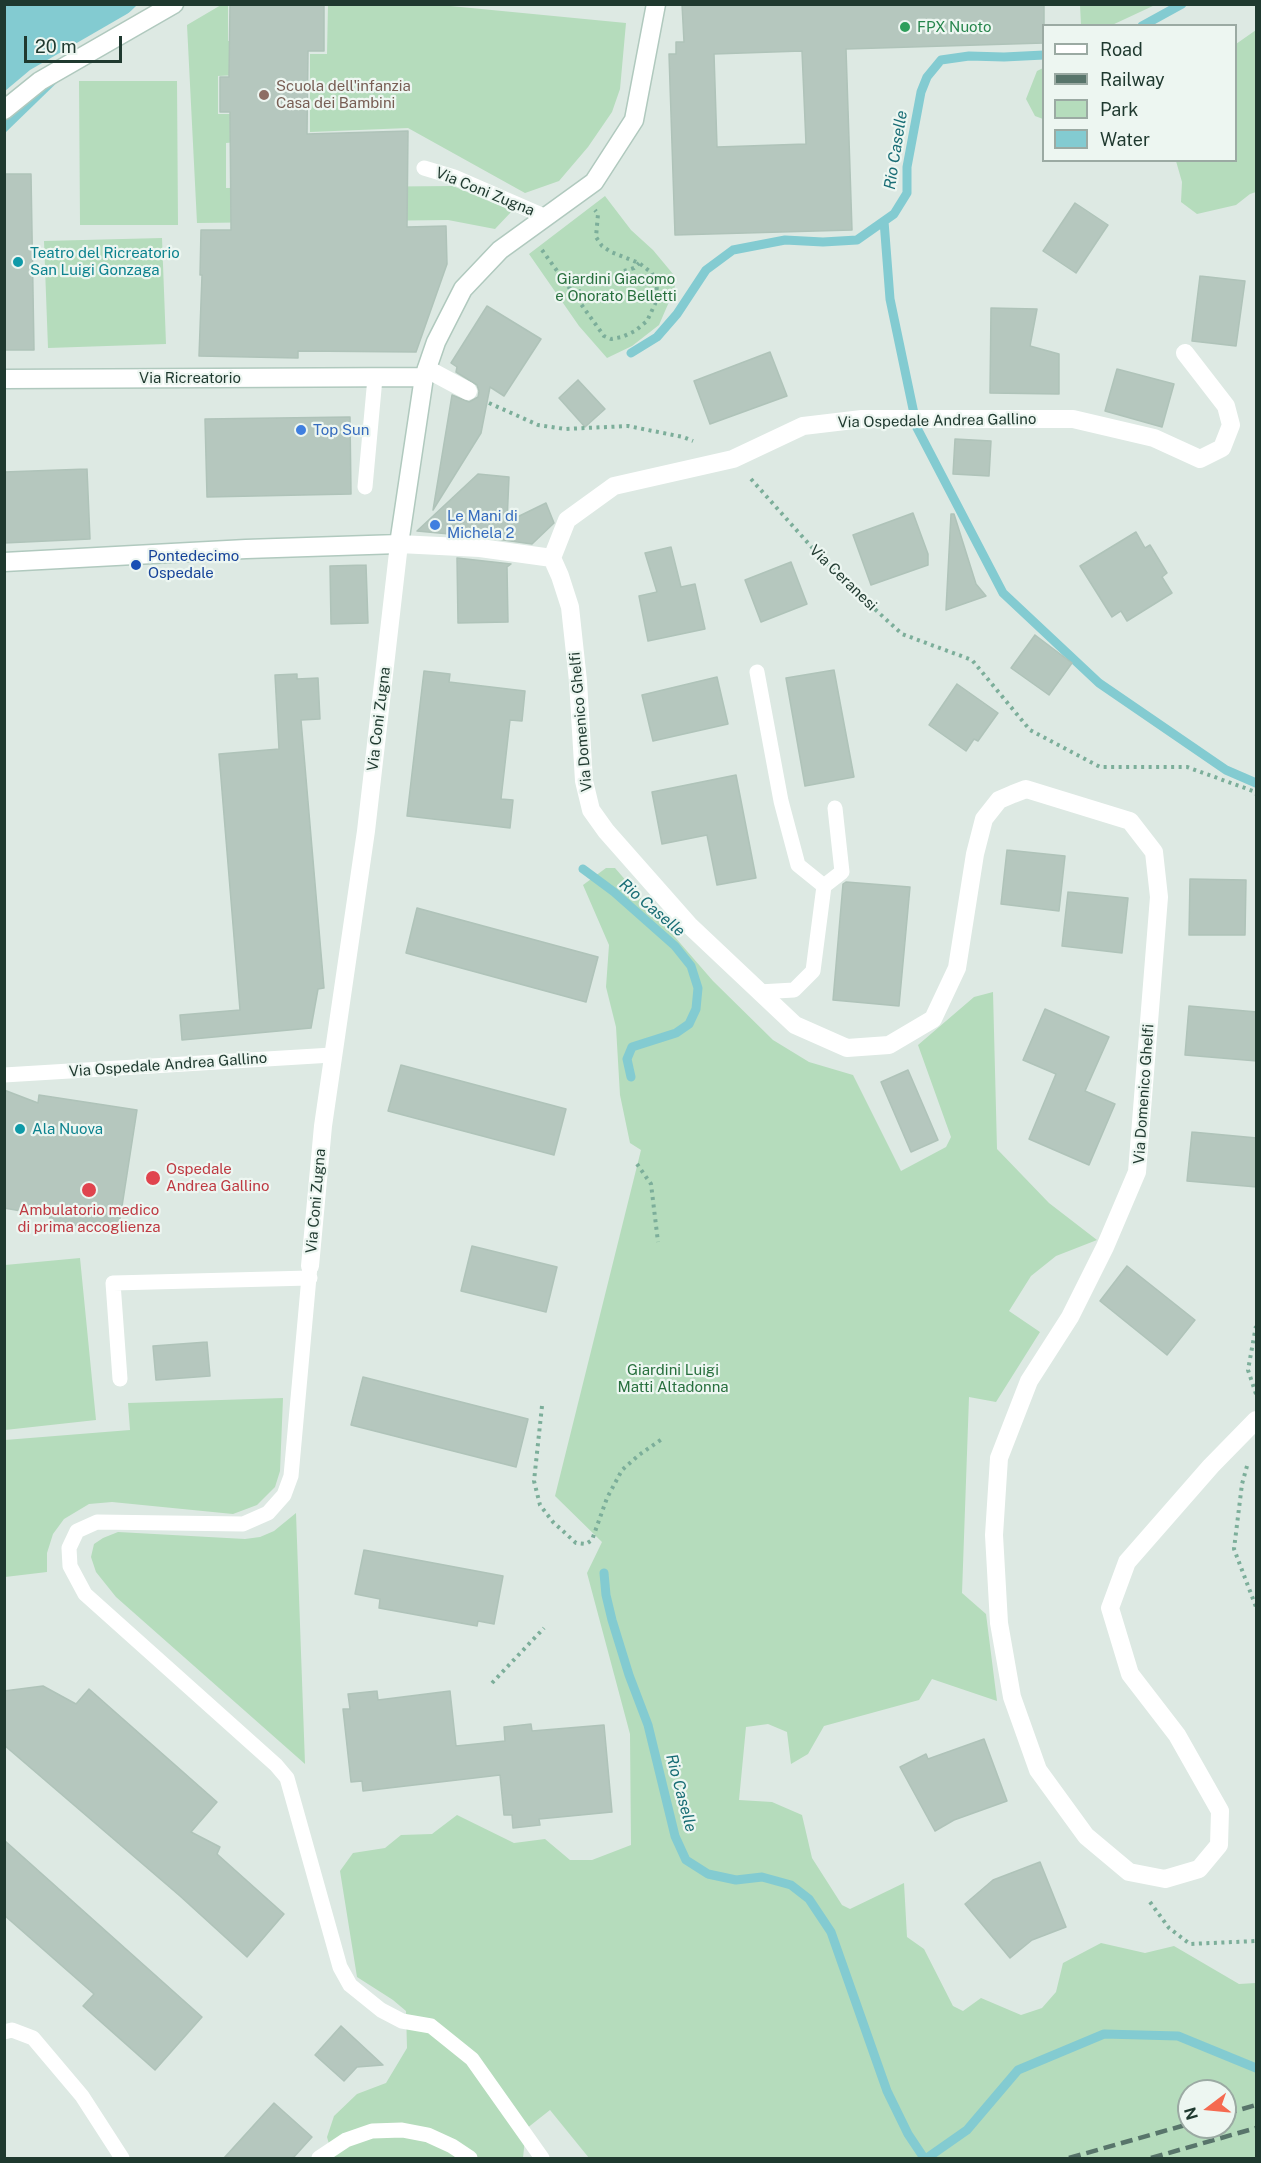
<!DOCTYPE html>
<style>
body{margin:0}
#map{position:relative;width:1261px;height:2163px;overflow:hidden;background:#dde9e3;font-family:"Public Sans",sans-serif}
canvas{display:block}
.frame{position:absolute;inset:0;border:6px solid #1f392f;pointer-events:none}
.legend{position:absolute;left:1042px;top:24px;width:195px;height:138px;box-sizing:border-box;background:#edf6f1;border:2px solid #9baaa3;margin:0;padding:8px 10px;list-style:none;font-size:18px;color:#1f392f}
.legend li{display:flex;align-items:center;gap:12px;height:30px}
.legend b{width:30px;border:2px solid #9baaa3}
.north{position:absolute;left:1177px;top:2079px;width:60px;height:60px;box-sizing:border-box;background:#edf6f1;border:2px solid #9baaa3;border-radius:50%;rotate:254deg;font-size:16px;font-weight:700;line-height:24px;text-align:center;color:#1f392f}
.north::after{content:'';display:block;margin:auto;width:21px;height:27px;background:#f56a50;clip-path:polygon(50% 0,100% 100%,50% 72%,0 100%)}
.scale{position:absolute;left:24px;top:36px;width:98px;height:27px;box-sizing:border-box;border:3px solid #1f392f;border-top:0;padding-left:8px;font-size:18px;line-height:21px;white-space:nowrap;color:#1f392f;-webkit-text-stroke:4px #edf6f1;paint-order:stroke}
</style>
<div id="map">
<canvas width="1261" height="2163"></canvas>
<div class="frame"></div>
<ul class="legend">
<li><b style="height:8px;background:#fff"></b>Road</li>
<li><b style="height:8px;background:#58756b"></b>Railway</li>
<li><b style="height:16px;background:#b5dcbc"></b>Park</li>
<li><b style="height:16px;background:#83cbd1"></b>Water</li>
</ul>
<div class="north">N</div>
<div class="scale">20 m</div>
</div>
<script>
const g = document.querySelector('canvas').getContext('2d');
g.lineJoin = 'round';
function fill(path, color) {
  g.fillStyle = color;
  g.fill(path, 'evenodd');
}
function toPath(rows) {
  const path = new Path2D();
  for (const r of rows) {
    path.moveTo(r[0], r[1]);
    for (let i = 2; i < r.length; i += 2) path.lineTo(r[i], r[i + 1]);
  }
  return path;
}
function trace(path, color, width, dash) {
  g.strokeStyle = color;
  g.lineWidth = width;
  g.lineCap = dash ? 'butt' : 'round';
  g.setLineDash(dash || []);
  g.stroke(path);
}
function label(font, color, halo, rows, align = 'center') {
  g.font = font + ' "Public Sans",sans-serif';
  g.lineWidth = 4.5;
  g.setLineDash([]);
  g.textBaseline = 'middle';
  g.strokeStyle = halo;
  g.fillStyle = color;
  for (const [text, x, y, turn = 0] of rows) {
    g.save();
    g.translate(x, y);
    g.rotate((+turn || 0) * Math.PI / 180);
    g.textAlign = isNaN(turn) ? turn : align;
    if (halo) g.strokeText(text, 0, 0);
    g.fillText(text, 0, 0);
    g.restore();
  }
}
const green = toPath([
 [221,5,228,5,228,41,237,41,237,75,218,76,218,114,238,114,238,142,226,143,226,188,453,186,512,211,495,229,448,220,197,223,187,25],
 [328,5,440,5,626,23,620,89,612,112,588,147,559,181,525,193,408,128,310,132,310,54,327,54],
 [1080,5,1080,4,1155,5,1110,26,1081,25],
 [1256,30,1256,192,1250,194,1236,205,1197,214,1181,202,1182,182,1176,161,1236,160,1236,44],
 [1043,68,1043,119,1035,116,1026,99,1037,71],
 [79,81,177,81,178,225,80,225],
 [605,196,631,230,653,250,673,274,675,288,659,325,632,346,607,358,579,326,529,254],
 [162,238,166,344,48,348,44,241],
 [606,868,615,868,713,981,773,1040,809,1062,853,1075,901,1171,946,1147,951,1137,918,1045,974,997,993,992,997,1149,1049,1203,1097,1240,1056,1256,1031,1276,1009,1311,1040,1332,996,1402,969,1397,962,1593,986,1614,997,1701,932,1679,919,1700,824,1726,808,1754,791,1764,787,1732,768,1724,746,1727,739,1800,772,1802,802,1815,812,1858,842,1905,850,1909,904,1883,907,1937,924,1949,953,2006,963,2011,981,1998,1021,2015,1042,2008,1056,1992,1063,1963,1101,1943,1145,1953,1174,1946,1239,1984,1256,1983,1256,2158,589,2158,550,2110,526,2129,523,2158,333,2158,327,2137,334,2116,357,2094,386,2083,407,2048,406,2011,393,2000,357,1977,340,1871,353,1853,385,1848,401,1835,432,1834,457,1815,514,1843,545,1839,570,1860,592,1860,631,1845,630,1734,587,1573,602,1542,555,1496,641,1150,630,1143,620,1095,616,1027,606,987,609,945,583,885],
 [1189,2091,1225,2091,1225,2127,1189,2127],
 [80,1258,96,1420,5,1430,5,1265],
 [283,1398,280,1471,275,1487,257,1505,233,1514,112,1502,89,1504,64,1519,53,1534,47,1553,47,1572,5,1577,5,1440,130,1430,128,1403],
 [296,1513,305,1764,116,1597,96,1572,91,1557,94,1544,103,1538,118,1532,245,1539,260,1537,274,1531]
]);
const water = toPath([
 [5,5,137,5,5,133]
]);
const pier = toPath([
 [139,7,87,57,5,115,5,91,30,70]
]);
const stream = toPath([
 [1142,26,1182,4],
 [884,221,890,299,917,428,1003,593,1099,683,1226,770,1256,783],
 [631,353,657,337,677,314,706,270,733,250,785,240,823,242,857,240,894,214,907,193,907,167,921,92,927,77,941,60,969,56,1004,57,1044,55],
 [583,869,614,892,675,946,691,966,698,988,696,1009,689,1024,676,1033,632,1047,627,1059,631,1077],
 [604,1573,606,1595,612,1620,629,1675,648,1725,675,1836,686,1860,708,1874,736,1880,762,1877,791,1885,809,1899,831,1932,887,2091,908,2134,924,2158],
 [927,2158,967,2130,1018,2070,1104,2034,1178,2036,1256,2068]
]);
const building = toPath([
 [230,4,324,4,324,51,308,51,307,134,408,131,407,227,446,226,447,264,416,352,298,351,298,358,199,356,202,275,200,275,201,230,231,230,230,112,220,112,220,77,229,77,230,4],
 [682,4,1044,4,1044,43,846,49,852,230,675,235,669,54,676,54,676,42,684,42,682,4],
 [802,51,806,144,717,147,714,54,802,51],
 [4,174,31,174,34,350,4,350,4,174],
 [1075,203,1108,225,1076,273,1043,251,1075,203],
 [1200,276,1245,281,1236,346,1192,341,1200,276],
 [487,306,541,339,504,396,490,387,481,433,433,510,452,395,469,402,478,397,479,391,477,385,456,372,457,367,451,363,487,306],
 [991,308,1037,309,1030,346,1059,354,1059,394,990,393,991,308],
 [770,352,787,396,710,424,694,381,770,352],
 [1117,369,1174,384,1162,427,1105,411,1117,369],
 [578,380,605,409,585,427,559,398,578,380],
 [350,417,351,494,207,497,205,419,350,417],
 [955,439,991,441,989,476,953,474,955,439],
 [87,469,90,539,4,543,4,472,87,469],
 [478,474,509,477,507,522,546,503,554,523,532,544,482,537,417,531,478,474],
 [913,513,928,554,928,565,871,585,853,535,913,513],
 [951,514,954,514,976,584,986,596,946,610,951,514],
 [1136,532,1145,548,1150,545,1167,573,1162,577,1172,593,1127,621,1121,611,1112,617,1080,566,1136,532],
 [671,547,681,587,695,584,705,629,648,641,639,596,657,592,645,553,671,547],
 [457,558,511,564,507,567,508,622,458,623,457,558],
 [791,562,807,604,761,622,745,580,791,562],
 [366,565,368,623,331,624,330,566,366,565],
 [1035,635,1072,663,1049,695,1011,668,1035,635],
 [834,670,854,777,805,786,786,678,834,670],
 [424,671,450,674,449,682,525,691,522,721,510,720,501,799,513,800,510,828,407,816,424,671],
 [297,674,297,679,318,678,320,719,301,720,324,988,318,989,311,1028,182,1040,180,1015,240,1010,219,754,279,749,275,675,297,674],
 [717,677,728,724,653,741,642,695,717,677],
 [957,684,998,713,978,741,974,739,966,751,929,725,957,684],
 [736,775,756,878,717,885,707,835,662,844,652,792,736,775],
 [1007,850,1065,856,1059,911,1001,904,1007,850],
 [1190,879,1246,880,1245,935,1189,935,1190,879],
 [846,882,910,887,899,1006,833,1000,843,884,846,882],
 [1068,892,1128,898,1122,953,1062,946,1068,892],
 [417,908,598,957,586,1002,406,953,417,908],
 [1189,1006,1257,1012,1257,1061,1185,1055,1189,1006],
 [1045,1009,1109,1037,1085,1091,1115,1104,1089,1165,1029,1139,1056,1074,1023,1060,1045,1009],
 [401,1065,566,1109,554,1155,388,1111,401,1065],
 [908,1070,938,1140,911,1152,881,1082,908,1070],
 [4,1090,38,1103,39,1095,137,1110,118,1232,49,1221,50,1216,4,1208,4,1090],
 [1192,1132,1257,1138,1257,1187,1187,1181,1192,1132],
 [472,1246,557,1267,546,1312,461,1291,472,1246],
 [1127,1266,1195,1320,1167,1355,1100,1301,1127,1266],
 [207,1342,210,1376,156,1380,153,1346,207,1342],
 [363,1377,528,1419,516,1467,351,1425,363,1377],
 [364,1550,503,1576,494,1624,478,1621,477,1626,379,1608,380,1599,355,1594,364,1550],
 [43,1686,76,1704,89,1689,217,1802,191,1832,220,1847,217,1854,284,1914,247,1957,180,1896,4,1745,4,1691,43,1686],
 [377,1691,378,1700,450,1691,456,1746,505,1741,504,1727,531,1724,532,1731,604,1725,612,1812,539,1819,540,1825,513,1828,512,1815,504,1815,500,1775,363,1791,362,1781,351,1782,343,1709,350,1709,348,1694,377,1691],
 [984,1739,1007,1801,954,1820,935,1831,900,1767,926,1754,928,1759,984,1739],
 [4,1840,202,2017,155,2070,83,2006,94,1994,4,1915,4,1840],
 [1040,1862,1066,1927,1032,1940,1010,1958,965,1904,993,1880,1040,1862],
 [341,2026,383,2065,357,2067,344,2081,315,2055,341,2026],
 [274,2103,312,2137,293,2158,224,2158,274,2103]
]);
const path = toPath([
 [542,250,604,336,611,339,622,337,635,331,647,321,655,304,657,286,652,273,639,263,611,252,602,246,596,237,598,214,595,210],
 [624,271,634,268,639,263],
 [572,293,581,291],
 [489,403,538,425,565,429,628,426,683,437,693,441],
 [751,479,816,552,855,591,902,634,972,660,1030,730,1100,767,1187,767,1253,791,1256,794],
 [637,1164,651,1184,658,1242],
 [1256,1394,1248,1370,1256,1326],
 [542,1406,534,1481,540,1505,553,1522,576,1543,586,1544,592,1540,607,1498,622,1470,639,1455,662,1439],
 [1247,1466,1242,1484,1234,1549,1256,1607],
 [492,1683,544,1628],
 [1150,1902,1169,1928,1190,1944,1256,1941]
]);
const lane = toPath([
 [424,168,454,177,546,217],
 [365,487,375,378],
 [757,672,781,801,798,865,824,886],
 [759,992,794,990,813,971,824,886,842,872,835,808],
 [4,1075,332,1055],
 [310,1266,291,1476,284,1495,268,1513,243,1524,97,1522,77,1531,69,1548,70,1566,85,1594,276,1765,287,1778,340,1967,350,1985,381,2010,402,2021,431,2026,472,2059,542,2158],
 [120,1379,113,1283,310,1278],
 [4,2032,12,2030,33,2038,82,2096,122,2158],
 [319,2158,346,2140,372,2131,402,2130,428,2135,452,2146,470,2158]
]);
const street = toPath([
 [427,369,468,391],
 [552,558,560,576,570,607,578,681,584,781,591,810,606,831,689,925,795,1025,847,1048,889,1045,933,1019,957,968,975,854,984,819,999,800,1013,794,1026,789,1130,821,1154,852,1159,897,1137,1172,1105,1247,1070,1317,1029,1381,999,1458,994,1535,999,1623,1012,1697,1038,1770,1086,1836,1129,1872,1165,1879,1199,1869,1219,1845,1220,1811,1177,1735,1130,1674,1110,1608,1127,1562,1211,1466,1256,1420],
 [552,558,567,520,614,486,733,459,803,426,862,419,1073,419,1154,438,1200,459,1222,448,1231,425,1226,406,1185,353],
 [310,1266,323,1126,366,831,399,544,480,548,552,558]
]);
const secondary = toPath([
 [4,110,40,81,174,4],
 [4,379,424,377],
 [4,562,246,549,399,544,424,377,436,342,463,289,500,250,594,182,634,120,656,4]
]);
const rail = toPath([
 [1225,2114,1256,2105],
 [1069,2158,1189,2124],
 [1151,2158,1256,2128]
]);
const markers = [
 [905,27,6,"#2e9e5b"],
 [264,95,6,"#8d6e63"],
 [18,262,6,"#0f9aa8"],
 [301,430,6,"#3f7fe0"],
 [435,525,6,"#3f7fe0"],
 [136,565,6,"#1a4fb4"],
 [20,1129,6,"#0f9aa8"],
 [153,1178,8,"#e0444e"],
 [89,1190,8,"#e0444e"]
];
const leisureNames = [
 ["FPX Nuoto",917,27]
];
const educationNames = [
 ["Scuola dell'infanzia",276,86],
 ["Casa dei Bambini",276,103]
];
const streetNames = [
 ["Via Coni Zugna",485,192,22],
 ["Via Ricreatorio",190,378],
 ["Via Ospedale Andrea Gallino",937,421,-1],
 ["Via Ceranesi",843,578,44],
 ["Via Coni Zugna",379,719,-83],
 ["Via Domenico Ghelfi",581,722,-95],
 ["Via Ospedale Andrea Gallino",168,1065,-4],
 ["Via Domenico Ghelfi",1144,1094,-86],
 ["Via Coni Zugna",316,1201,-85]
];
const cultureNames = [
 ["Teatro del Ricreatorio",30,253],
 ["San Luigi Gonzaga",30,270],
 ["Ala Nuova",32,1129]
];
const parkNames = [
 ["Giardini Giacomo",616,279],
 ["e Onorato Belletti",616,296],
 ["Giardini Luigi",673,1370],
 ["Matti Altadonna",673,1387]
];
const shopNames = [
 ["Top Sun",313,430],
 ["Le Mani di",447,516],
 ["Michela 2",447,533]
];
const transitNames = [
 ["Pontedecimo",148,556],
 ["Ospedale",148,573]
];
const healthNames = [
 ["Ospedale",166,1169],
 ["Andrea Gallino",166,1186],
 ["Ambulatorio medico",89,1210,"center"],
 ["di prima accoglienza",89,1227,"center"]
];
const waterNames = [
 ["Rio Caselle",896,150,-81],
 ["Rio Caselle",652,908,40],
 ["Rio Caselle",681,1793,75]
];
fill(green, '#b5dcbc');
fill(water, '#83cbd1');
fill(pier, '#dde9e3');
trace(stream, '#83cbd1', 9);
fill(building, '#b5c7be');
trace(building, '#afc3b9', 1.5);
trace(secondary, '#b0c9be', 21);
trace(path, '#7cae9a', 4, [3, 4.5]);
trace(lane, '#fff', 15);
trace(street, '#fff', 18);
trace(secondary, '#fff', 18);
trace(rail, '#58756b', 4.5, [12, 6]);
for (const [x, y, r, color] of markers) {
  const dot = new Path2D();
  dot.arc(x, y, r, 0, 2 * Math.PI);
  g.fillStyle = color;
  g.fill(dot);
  trace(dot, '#edf6f1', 2);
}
label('15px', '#27864d', '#edf6f1', leisureNames, 'left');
label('15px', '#785e54', '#edf6f1', educationNames, 'left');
label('15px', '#1f392f', '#edf6f1', streetNames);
label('15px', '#0d838f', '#edf6f1', cultureNames, 'left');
label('15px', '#28703e', '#edf6f1', parkNames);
label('15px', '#366cbe', '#edf6f1', shopNames, 'left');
label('15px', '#164399', '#edf6f1', transitNames, 'left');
label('15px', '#be3a42', '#edf6f1', healthNames, 'left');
label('italic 16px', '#186d75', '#edf6f1', waterNames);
</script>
